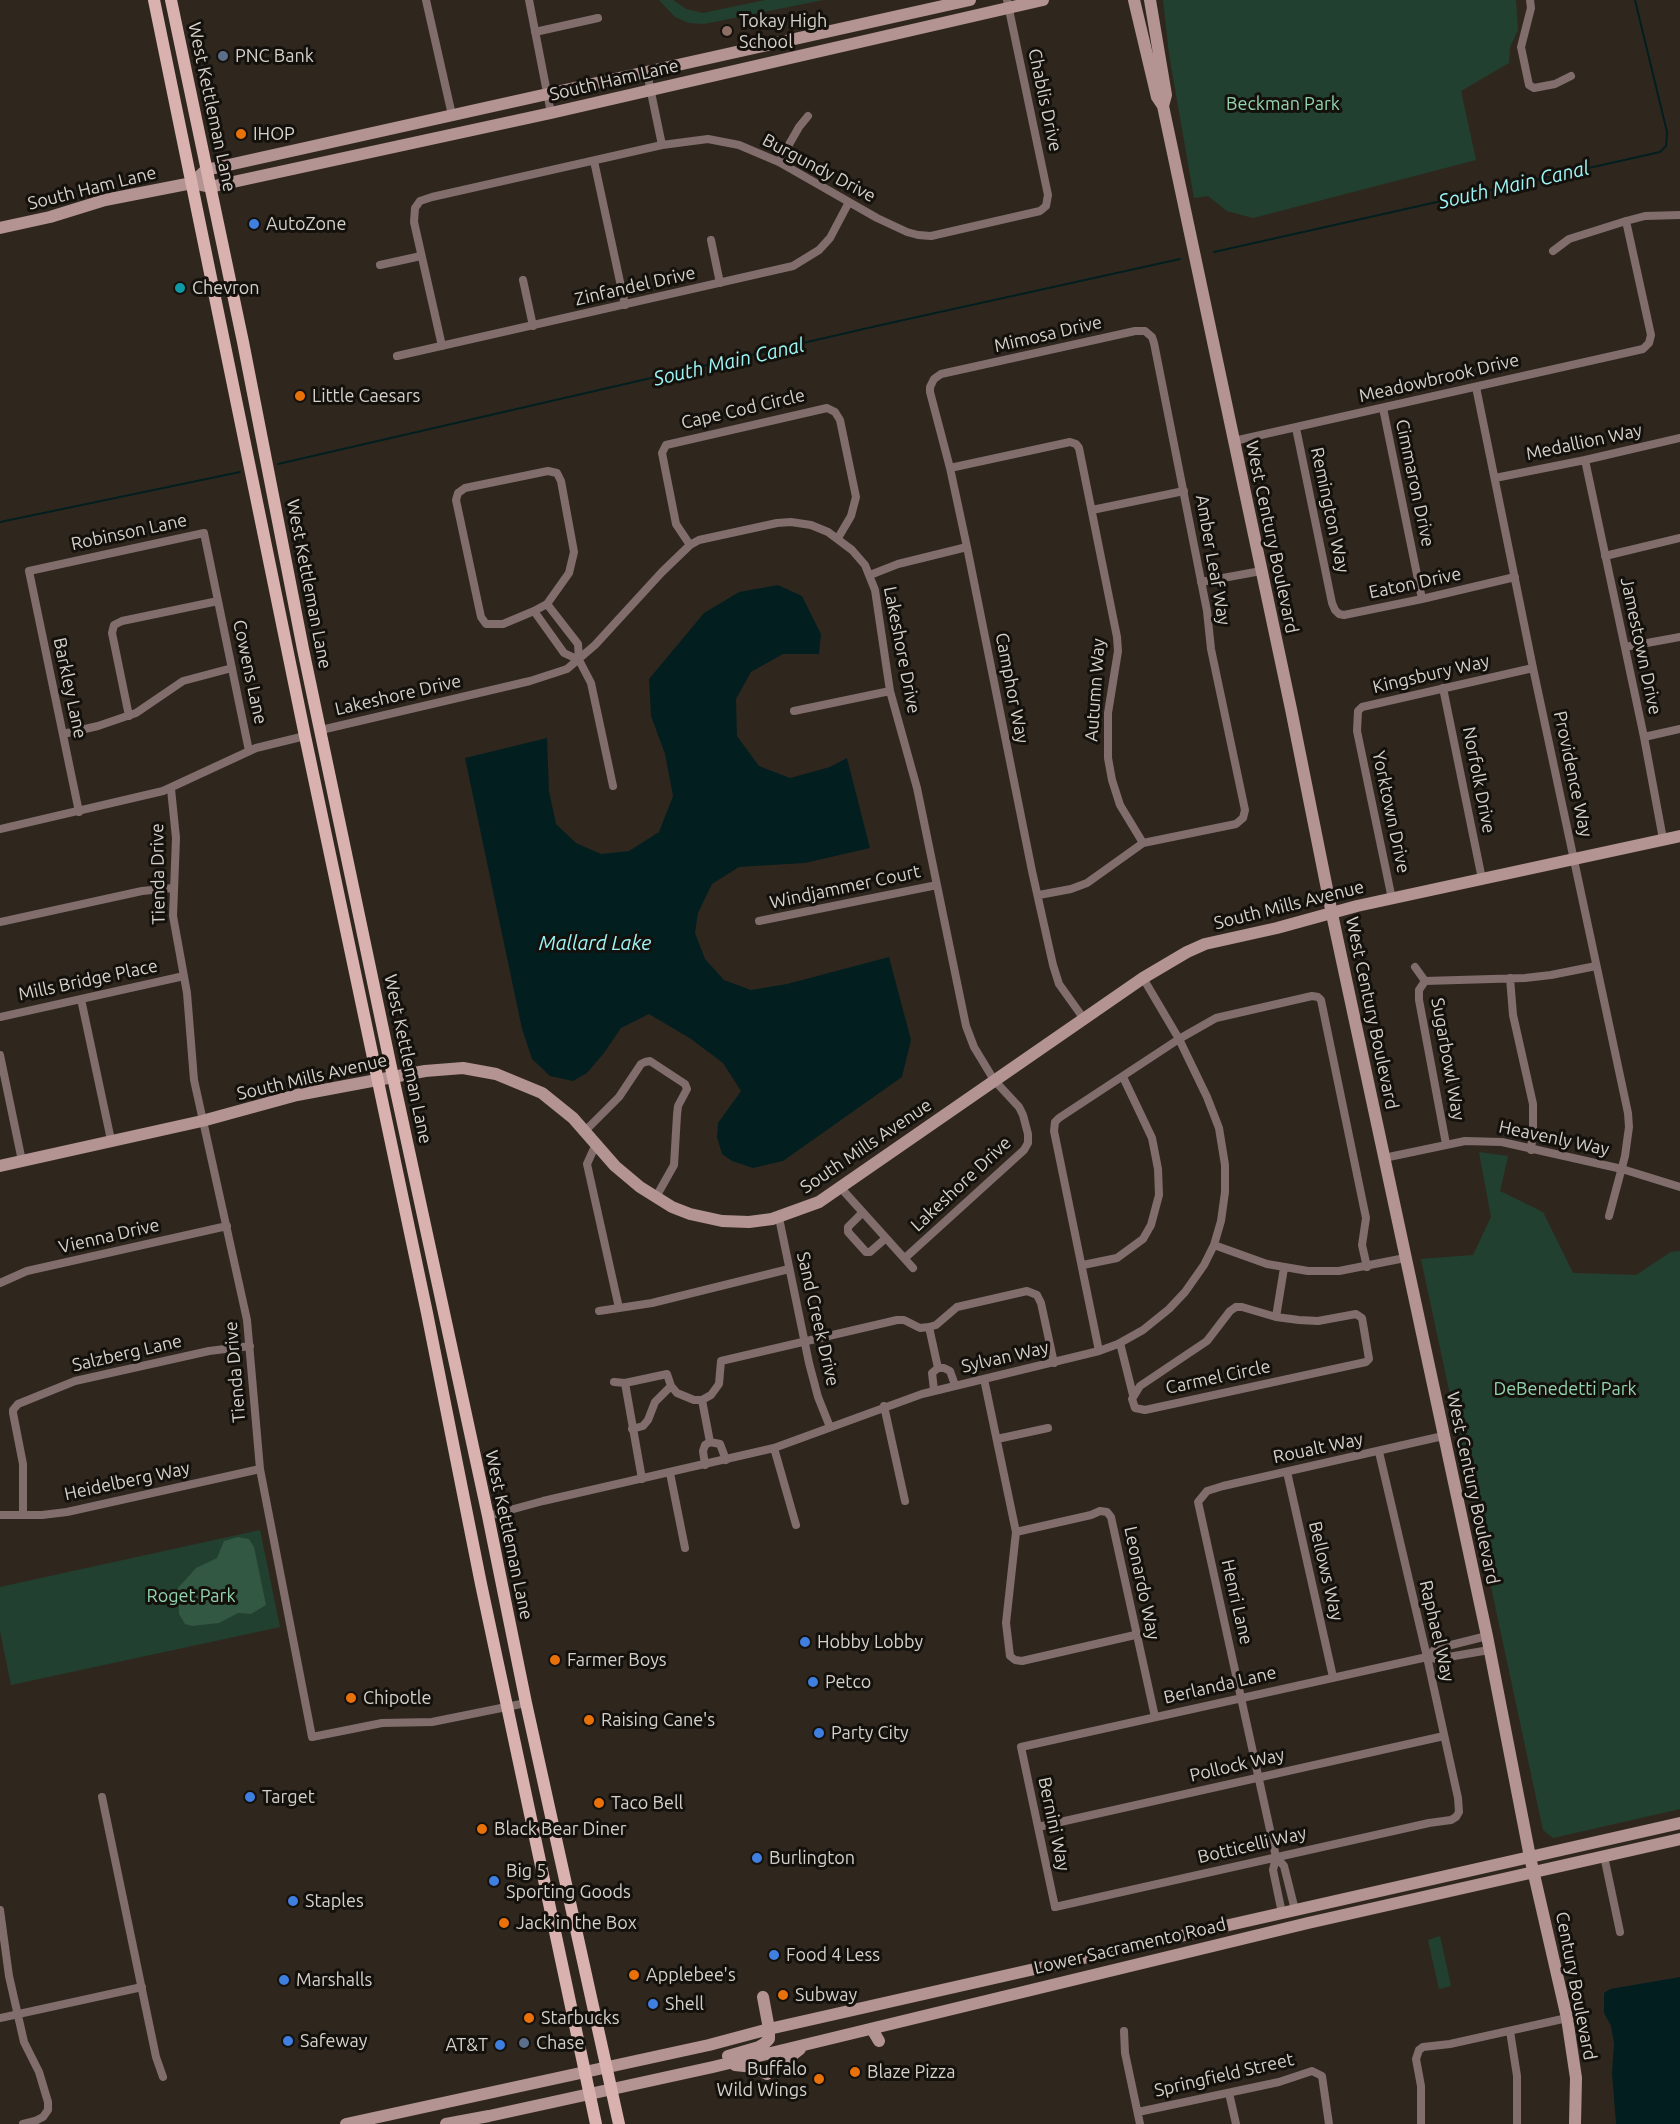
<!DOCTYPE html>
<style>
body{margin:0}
canvas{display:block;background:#2f271e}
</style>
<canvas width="1680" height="2124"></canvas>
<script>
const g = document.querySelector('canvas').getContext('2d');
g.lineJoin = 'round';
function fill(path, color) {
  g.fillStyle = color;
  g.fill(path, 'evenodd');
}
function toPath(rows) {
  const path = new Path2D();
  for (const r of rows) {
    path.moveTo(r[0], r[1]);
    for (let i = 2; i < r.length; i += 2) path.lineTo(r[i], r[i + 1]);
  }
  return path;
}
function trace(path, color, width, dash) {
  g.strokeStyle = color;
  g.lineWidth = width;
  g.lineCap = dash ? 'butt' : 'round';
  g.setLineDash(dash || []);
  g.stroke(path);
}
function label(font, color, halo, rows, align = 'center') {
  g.font = font + ' Ubuntu,sans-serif';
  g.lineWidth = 6;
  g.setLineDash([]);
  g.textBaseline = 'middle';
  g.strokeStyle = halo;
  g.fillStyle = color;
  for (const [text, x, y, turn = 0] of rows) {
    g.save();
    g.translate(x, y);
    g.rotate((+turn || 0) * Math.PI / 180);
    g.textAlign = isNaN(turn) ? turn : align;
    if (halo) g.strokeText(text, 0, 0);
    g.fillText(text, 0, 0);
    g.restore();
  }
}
const green = toPath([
 [659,0,673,0,686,9,703,13,765,0,823,0,704,24,689,23,675,17],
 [1163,0,1516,0,1518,30,1510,47,1509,63,1461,91,1476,160,1253,218,1227,211,1208,196,1194,198,1169,54],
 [208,93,212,111,217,110,222,137,211,140,208,116,201,94],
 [1479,1152,1508,1156,1500,1191,1543,1212,1573,1273,1636,1275,1671,1252,1680,1251,1680,1809,1553,1838,1543,1830,1421,1259,1473,1255,1491,1217],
 [260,1530,280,1627,11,1685,0,1631,0,1587],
 [1440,1936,1451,1986,1439,1989,1428,1940]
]);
const forest = toPath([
 [238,1537,249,1539,254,1547,266,1605,251,1614,238,1613,219,1623,192,1626,185,1624,179,1614,178,1588,196,1568,217,1558,224,1541]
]);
const water = toPath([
 [778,585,802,596,821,634,819,654,783,654,751,672,736,699,737,736,759,766,790,778,830,767,847,758,870,848,805,863,739,867,712,884,698,913,695,933,705,959,724,980,751,990,787,984,889,957,911,1040,902,1077,783,1161,753,1168,732,1161,722,1154,717,1137,718,1123,741,1091,723,1063,691,1039,649,1014,621,1028,604,1053,587,1073,573,1081,550,1076,532,1059,522,1029,465,758,547,738,549,791,556,824,576,843,601,854,629,851,659,832,673,796,665,754,651,716,649,679,704,613,739,592],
 [1680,1977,1680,2124,1616,2124,1612,2073,1614,2044,1611,2026,1604,2013,1604,1993,1610,1989]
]);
const stream = toPath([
 [1214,252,1660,152,1666,146,1667,132,1635,0],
 [278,464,881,325,1180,259],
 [0,522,240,472]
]);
const street = toPath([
 [426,0,452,115],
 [529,0,551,113],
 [1530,0,1531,8,1521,47,1529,85,1534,88,1555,84,1571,76],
 [535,32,598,18],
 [647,73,662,145],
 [594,161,625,305],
 [779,162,799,127,808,116],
 [711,240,720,283],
 [1553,251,1569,239,1626,221,1645,216,1680,215],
 [380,265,421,256],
 [523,280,533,326],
 [442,346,414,222,415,208,420,201,432,197,662,145,708,139,739,145,779,162,877,218,907,232,918,235,931,236,1040,211,1046,206,1048,195,1007,0],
 [397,356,793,266,819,250,830,238,849,202],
 [1476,387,1533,668,1628,1113,1629,1127,1625,1156,1609,1216],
 [1383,408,1422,599],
 [1296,428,1332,603,1335,610,1339,614,1344,615,1422,599,1515,577],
 [1234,441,1643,349,1649,343,1651,335,1626,221],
 [1585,460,1644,737,1663,839],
 [950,468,1070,442,1076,444,1079,448,1117,637,1118,651,1108,713,1108,758,1112,780,1120,805,1143,843],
 [548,471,557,473,561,481,574,552,569,573,547,604,534,611,503,624,486,624,481,617,456,500,458,493,465,488,548,471],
 [1495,478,1585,460,1680,438],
 [1092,510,1184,491],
 [690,545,676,524,662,453,666,445,827,408,835,412,840,420,856,497,851,516,838,538],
 [1605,556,1680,538],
 [870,575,898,564,967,547],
 [1201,582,1261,571],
 [547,604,578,644,579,660,591,683,613,786],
 [534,611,564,653,579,660],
 [1625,647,1680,637],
 [1443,688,1482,879],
 [794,711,890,691],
 [129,716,112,633,114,625,122,621,218,601],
 [321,730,530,681,567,669,595,645,662,572,690,545,699,540,777,523,791,522,811,525,828,532,852,550,865,565,875,590,890,691,917,788,966,1026,974,1047,994,1080,1019,1107,1023,1115,1028,1134,1028,1143,1024,1150,905,1258],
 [63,734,98,726,136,713,183,681,232,668],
 [1644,737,1680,729],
 [171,789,176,838,173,916,187,993,194,1080,247,1320,260,1469,312,1737,382,1723,432,1722,526,1703],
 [79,812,29,571,204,533,249,751],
 [0,829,163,791,256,748,305,736],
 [1039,895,1071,889,1087,883,1143,843,1236,824,1243,818,1245,810,1211,649,1207,611,1154,343,1152,337,1145,331,1135,331,941,374,934,379,930,387,930,392,950,468,967,547,1032,871,1053,965,1059,984,1084,1019],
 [1392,899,1357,731,1358,711,1362,707,1533,668],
 [759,921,937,885],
 [0,922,142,891,173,888],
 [1415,967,1425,981],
 [1510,978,1513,1015,1533,1104,1533,1129,1531,1150],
 [1425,981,1525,978,1551,975,1596,966],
 [1425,981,1419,990,1419,1000,1446,1144],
 [81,999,111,1140],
 [0,1017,184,976],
 [0,1055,22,1161],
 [585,1131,619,1097,641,1064,645,1062,650,1061,685,1084,687,1089,678,1106,677,1115,674,1165,656,1197],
 [596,1144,587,1164,619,1308],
 [1384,1158,1465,1141,1502,1142,1622,1169,1680,1187],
 [840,1187,913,1268],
 [862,1213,848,1227,848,1232,866,1252,870,1252,886,1238],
 [779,1218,809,1363,818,1397,830,1427],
 [1214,1245,1267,1264,1308,1271,1339,1271,1405,1258],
 [1083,1265,1117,1258,1143,1239,1151,1225,1159,1195,1158,1169,1152,1138,1123,1077],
 [0,1283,27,1271,227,1226],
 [1236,1307,1242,1307,1276,1317,1299,1320,1318,1321,1356,1314,1362,1318,1369,1359,1366,1362,1145,1410,1135,1408,1132,1399,1140,1386,1207,1341,1230,1311,1236,1307],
 [599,1311,652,1303,789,1269],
 [1276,1317,1284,1268],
 [929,1327,938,1368],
 [1120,1343,1133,1395],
 [1099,1351,1054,1131,1055,1122,1059,1118,1179,1039,1216,1018,1312,996,1318,997,1321,1000,1366,1218,1362,1245,1367,1267],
 [984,1379,1016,1532,1006,1623,1010,1656,1015,1660,1022,1661,1135,1635],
 [614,1382,625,1383,667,1374,671,1386,677,1393,694,1400,702,1400,711,1395,719,1384,721,1361,897,1320,904,1320,920,1328,929,1327,936,1325,957,1307,1027,1291,1037,1295,1041,1303,1054,1363],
 [625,1383,642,1479],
 [934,1390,932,1373,938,1368,944,1368,950,1371,955,1385],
 [702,1400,710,1442,705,1445,703,1451,705,1465],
 [884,1406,905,1501],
 [632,1429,643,1426,648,1420,655,1402,671,1386],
 [997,1439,1048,1428],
 [710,1442,720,1444,726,1460],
 [774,1448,796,1525],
 [1379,1452,1427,1657,1458,1798,1459,1812,1456,1817,1451,1820,1429,1823,1055,1907,1021,1747,1427,1657,1437,1659,1489,1650],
 [1287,1472,1333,1677],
 [670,1473,685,1548],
 [0,1515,42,1515,67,1512,260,1469],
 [23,1515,23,1464,13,1413,13,1410,18,1404,75,1381,209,1351,250,1346],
 [488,1516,543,1501,774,1448,922,1394,1099,1351,1118,1344,1143,1330,1169,1309,1185,1292,1204,1265,1214,1245,1221,1221,1225,1192,1225,1165,1219,1128,1207,1097,1179,1039,1143,978],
 [1016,1532,1091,1515,1100,1511,1107,1512,1111,1517,1155,1717],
 [1427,1657,1435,1649,1487,1636],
 [102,1797,156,2057,163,2077],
 [1038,1827,1444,1736],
 [1604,1856,1620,1932],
 [1276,1857,1284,1866,1295,1910],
 [0,1910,9,1976,24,2042,39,2072,48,2102,48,2110,43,2117,35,2121,23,2124],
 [1282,1913,1273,1870,1276,1857,1198,1502,1207,1491,1223,1486,1443,1436],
 [0,2018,142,1987],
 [1124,2031,1125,2053,1140,2124],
 [1510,2031,1517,2076,1517,2124],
 [1229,2093,1236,2124],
 [1138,2112,1279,2082,1312,2071,1322,2076,1329,2124],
 [1421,2124,1421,2086,1416,2059,1419,2050,1423,2047,1450,2044,1567,2018]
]);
const secondary = toPath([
 [1134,0,1157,97,1163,106,1291,709,1332,914,1487,1636,1530,1857,1567,2018,1576,2078,1575,2124],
 [1150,0,1166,95,1163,106],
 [192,183,206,170,970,0],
 [0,228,50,217,105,200,192,183,210,187,551,113,1043,0],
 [0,1166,202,1121,297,1095,425,1071,463,1068,496,1074,542,1093,573,1118,615,1166,640,1187,672,1207,690,1214,722,1221,749,1222,772,1219,819,1202,1143,978,1187,952,1205,944,1277,928,1357,906,1680,836],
 [872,2029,879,2041],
 [728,2056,759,2047,764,2044,769,2039,769,2029,763,1997],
 [735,2065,754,2067,767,2074],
 [782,2070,786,2060,800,2049],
 [346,2124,709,2045,769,2029,955,1987,1680,1823],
 [446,2124,489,2116,713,2067,1308,1923,1680,1839]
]);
const primary = toPath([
 [154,0,305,736,427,1313,481,1584,596,2124],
 [171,0,243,342,303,649,393,1077,488,1516,526,1703,619,2124]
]);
const markers = [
 [727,31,6,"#8d6e63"],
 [223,56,6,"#5c6f8a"],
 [241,134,6,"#e8710a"],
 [254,224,6,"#3f7fe0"],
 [180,288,6,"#0f9aa8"],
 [300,396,6,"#e8710a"],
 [805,1642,6,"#3f7fe0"],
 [555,1660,6,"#e8710a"],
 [813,1682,6,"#3f7fe0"],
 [351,1698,6,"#e8710a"],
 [589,1720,6,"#e8710a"],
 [819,1733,6,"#3f7fe0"],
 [250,1797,6,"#3f7fe0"],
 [599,1803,6,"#e8710a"],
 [482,1829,6,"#e8710a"],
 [757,1858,6,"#3f7fe0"],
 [494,1881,6,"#3f7fe0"],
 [293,1901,6,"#3f7fe0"],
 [504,1923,6,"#e8710a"],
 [774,1955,6,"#3f7fe0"],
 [634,1975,6,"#e8710a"],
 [284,1980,6,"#3f7fe0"],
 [783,1995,6,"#e8710a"],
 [653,2004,6,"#3f7fe0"],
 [529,2018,6,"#e8710a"],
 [288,2041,6,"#3f7fe0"],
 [524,2043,6,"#5c6f8a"],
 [500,2045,6,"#3f7fe0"],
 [855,2072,6,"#e8710a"],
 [819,2079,6,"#e8710a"]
];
const poiNames = [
 ["Tokay High",739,21],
 ["School",739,42],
 ["PNC Bank",235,56],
 ["IHOP",253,134],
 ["AutoZone",266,224],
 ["Chevron",192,288],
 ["Little Caesars",312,396],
 ["Hobby Lobby",817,1642],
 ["Farmer Boys",567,1660],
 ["Petco",825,1682],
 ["Chipotle",363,1698],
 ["Raising Cane's",601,1720],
 ["Party City",831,1733],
 ["Target",262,1797],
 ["Taco Bell",611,1803],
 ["Black Bear Diner",494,1829],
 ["Burlington",769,1858],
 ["Big 5",506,1871],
 ["Sporting Goods",506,1892],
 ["Staples",305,1901],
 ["Jack in the Box",516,1923],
 ["Food 4 Less",786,1955],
 ["Applebee's",646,1975],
 ["Marshalls",296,1980],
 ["Subway",795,1995],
 ["Shell",665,2004],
 ["Starbucks",541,2018],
 ["Safeway",300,2041],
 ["Chase",536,2043],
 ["AT&T",488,2045,"right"],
 ["Buffalo",807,2069,"right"],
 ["Wild Wings",807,2090,"right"],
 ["Blaze Pizza",867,2072]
];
const streetNames = [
 ["South Ham Lane",614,80,-13],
 ["Chablis Drive",1045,100,78],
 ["West Kettleman Lane",212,107,78],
 ["Burgundy Drive",819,168,28],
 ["South Ham Lane",92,188,-14],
 ["Zinfandel Drive",635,286,-13],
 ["Mimosa Drive",1048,334,-13],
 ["Meadowbrook Drive",1439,378,-13],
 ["Cape Cod Circle",743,409,-13],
 ["Medallion Way",1584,442,-12],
 ["Cimmaron Drive",1415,483,78],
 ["Remington Way",1330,510,78],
 ["Robinson Lane",129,532,-12],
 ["West Century Boulevard",1272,537,78],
 ["Amber Leaf Way",1213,560,80],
 ["Eaton Drive",1415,583,-12],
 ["West Kettleman Lane",309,584,79],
 ["Jamestown Drive",1641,646,78],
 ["Lakeshore Drive",902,650,79],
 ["Cowens Lane",250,672,78],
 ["Kingsbury Way",1431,674,-13],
 ["Barkley Lane",70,688,78],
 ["Camphor Way",1012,688,79],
 ["Autumn Way",1095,690,-86],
 ["Lakeshore Drive",398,695,-13],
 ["Providence Way",1573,774,78],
 ["Norfolk Drive",1479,780,79],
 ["Yorktown Drive",1391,812,78],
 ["Tienda Drive",158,874,-91],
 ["Windjammer Court",845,887,-12],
 ["South Mills Avenue",1289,905,-14],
 ["Mills Bridge Place",88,980,-12],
 ["West Century Boulevard",1372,1013,78],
 ["West Kettleman Lane",408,1059,78],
 ["Sugarbowl Way",1448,1059,80],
 ["South Mills Avenue",312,1077,-13],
 ["Heavenly Way",1554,1138,12],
 ["South Mills Avenue",866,1146,-34],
 ["Lakeshore Drive",961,1184,-43],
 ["Vienna Drive",109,1236,-13],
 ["Sand Creek Drive",818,1319,77],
 ["Salzberg Lane",127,1353,-13],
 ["Sylvan Way",1005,1357,-13],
 ["Tienda Drive",235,1372,-95],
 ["Carmel Circle",1218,1377,-12],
 ["Roualt Way",1318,1448,-12],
 ["Heidelberg Way",127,1481,-12],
 ["West Century Boulevard",1473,1488,78],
 ["West Kettleman Lane",509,1535,78],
 ["Bellows Way",1326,1571,77],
 ["Leonardo Way",1142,1583,78],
 ["Henri Lane",1237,1602,77],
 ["Raphael Way",1437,1631,77],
 ["Berlanda Lane",1220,1685,-13],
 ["Pollock Way",1237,1765,-13],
 ["Bernini Way",1054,1824,78],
 ["Botticelli Way",1252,1845,-13],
 ["Lower Sacramento Road",1130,1946,-13],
 ["Century Boulevard",1576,1986,79],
 ["Springfield Street",1224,2075,-13]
];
const parkNames = [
 ["Beckman Park",1283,104],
 ["DeBenedetti Park",1565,1389],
 ["Roget Park",191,1596]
];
const waterNames = [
 ["South Main Canal",1514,185,-13],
 ["South Main Canal",729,362,-13],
 ["Mallard Lake",595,943]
];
fill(green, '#21402f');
fill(forest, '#325742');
fill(water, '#031e1f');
trace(stream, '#031e1f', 2);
trace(street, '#816d6c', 8);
trace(secondary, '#b39492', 12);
trace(primary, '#d9b1af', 12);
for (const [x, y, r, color] of markers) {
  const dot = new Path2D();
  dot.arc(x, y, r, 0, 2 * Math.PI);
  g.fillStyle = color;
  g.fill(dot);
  trace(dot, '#14110d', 2);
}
label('18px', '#d5d0ca', '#14110d', poiNames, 'left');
label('18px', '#d5d0ca', '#14110d', streetNames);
label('18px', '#93d4af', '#14110d', parkNames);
label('italic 20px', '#9df5f6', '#14110d', waterNames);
</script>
